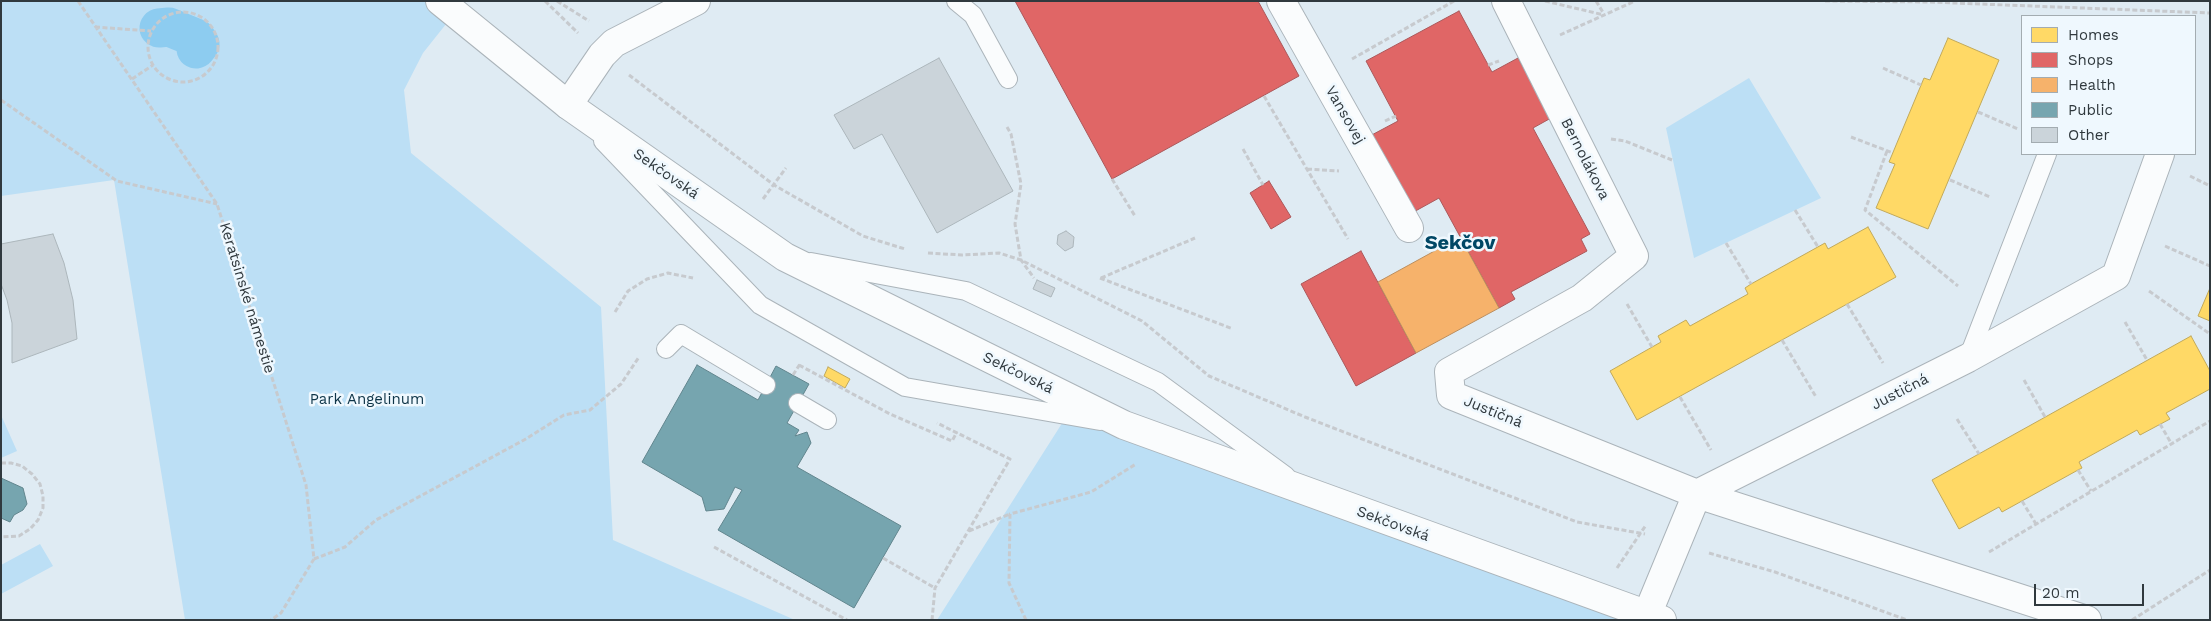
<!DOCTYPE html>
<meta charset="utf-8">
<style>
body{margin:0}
#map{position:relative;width:2211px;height:621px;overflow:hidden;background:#dfebf3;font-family:"Work Sans",sans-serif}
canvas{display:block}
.frame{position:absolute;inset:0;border:2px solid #30393e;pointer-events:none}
.legend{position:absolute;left:2021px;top:15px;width:175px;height:140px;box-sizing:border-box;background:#eff8fe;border:1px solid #a3acb1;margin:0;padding:6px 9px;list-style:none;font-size:15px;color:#30393e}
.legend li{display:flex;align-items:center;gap:10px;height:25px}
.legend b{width:25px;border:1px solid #a3acb1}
.scale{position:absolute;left:2034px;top:584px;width:110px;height:22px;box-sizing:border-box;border:2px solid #30393e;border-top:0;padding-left:6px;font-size:15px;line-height:18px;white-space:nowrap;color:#30393e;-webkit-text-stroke:4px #eff8fe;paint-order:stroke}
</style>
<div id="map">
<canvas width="2211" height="621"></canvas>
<div class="frame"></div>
<ul class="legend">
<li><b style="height:14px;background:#ffd966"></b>Homes</li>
<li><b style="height:14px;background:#e06666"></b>Shops</li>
<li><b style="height:14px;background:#f6b26b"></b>Health</li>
<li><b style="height:14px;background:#76a5af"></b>Public</li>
<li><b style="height:14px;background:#cbd4da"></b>Other</li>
</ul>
<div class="scale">20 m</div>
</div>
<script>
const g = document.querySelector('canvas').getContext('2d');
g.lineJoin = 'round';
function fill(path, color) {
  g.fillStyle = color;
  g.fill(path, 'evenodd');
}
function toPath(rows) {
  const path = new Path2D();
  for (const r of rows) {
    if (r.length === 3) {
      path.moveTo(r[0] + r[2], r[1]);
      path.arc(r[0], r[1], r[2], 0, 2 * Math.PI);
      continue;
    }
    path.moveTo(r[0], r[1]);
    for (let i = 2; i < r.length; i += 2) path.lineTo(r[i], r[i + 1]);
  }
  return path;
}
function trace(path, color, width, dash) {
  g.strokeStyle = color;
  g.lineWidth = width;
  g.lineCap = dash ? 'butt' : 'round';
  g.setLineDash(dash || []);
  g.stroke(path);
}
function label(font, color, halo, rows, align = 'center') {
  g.font = font + ' "Work Sans",sans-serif';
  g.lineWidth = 5;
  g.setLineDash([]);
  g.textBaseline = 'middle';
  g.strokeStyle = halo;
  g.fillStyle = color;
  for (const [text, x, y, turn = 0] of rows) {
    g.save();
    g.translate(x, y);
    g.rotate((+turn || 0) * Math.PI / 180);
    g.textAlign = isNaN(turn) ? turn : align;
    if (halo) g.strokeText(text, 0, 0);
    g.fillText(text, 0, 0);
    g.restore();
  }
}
const green = toPath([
 [1,1,439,1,454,14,423,53,404,90,411,153,601,307,613,540,795,620,185,620,114,180,1,196],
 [1749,78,1821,198,1694,258,1666,128],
 [1073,406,1678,620,937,620],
 [1,415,17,451,1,458],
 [40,544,53,566,1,594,1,565]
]);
const homes = toPath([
 [1948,38,1999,60,1928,229,1876,208,1895,164,1889,162,1924,78,1930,80,1948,38],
 [1868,227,1896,277,1637,420,1610,371,1661,342,1658,336,1686,320,1690,326,1748,294,1745,288,1751,284,1825,243,1828,249,1868,227],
 [2210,288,2210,321,2198,316,2210,288],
 [2191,336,2210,371,2210,389,2166,413,2170,419,2140,435,2137,430,2079,462,2082,468,2078,470,2002,512,1999,507,1959,529,1932,480,2191,336],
 [828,367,850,379,845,388,824,376,828,367]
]);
const shops = toPath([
 [1015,1,1258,1,1299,76,1112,179,1015,1],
 [1459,11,1492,72,1518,58,1551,118,1533,128,1590,234,1581,239,1587,251,1511,292,1515,299,1499,308,1439,198,1410,214,1368,137,1398,121,1366,61,1459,11],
 [1269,181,1291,217,1271,229,1250,193,1269,181],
 [1361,251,1416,353,1356,386,1301,284,1361,251]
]);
const health = toPath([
 [1460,237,1499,308,1416,353,1378,282,1460,237]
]);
const public = toPath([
 [697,365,758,400,776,366,809,384,787,423,799,430,795,436,807,432,811,443,797,467,901,526,854,608,718,530,742,490,735,487,724,509,706,511,702,497,642,462,697,365],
 [1,478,23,488,27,504,23,510,14,515,10,522,1,518,1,478]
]);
const canal = toPath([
 [159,28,169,27,196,38,200,44,196,49]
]);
const building = toPath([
 [939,58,1013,191,937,233,882,134,854,149,834,115,939,58],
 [1066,231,1074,237,1073,247,1065,251,1057,244,1058,235,1066,231],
 [53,234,64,263,73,300,77,339,12,363,12,323,7,300,1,284,1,244,53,234],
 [1037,280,1055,288,1051,297,1033,289,1037,280]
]);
const path = toPath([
 [78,1,217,204,306,485,314,559,281,613,271,620],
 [545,1,578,33],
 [557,1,589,21],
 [1545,1,1604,15],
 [1596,1,1604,14],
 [1825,1,1929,2,2210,13],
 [183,47,35],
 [95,27,151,31],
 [1560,35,1635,1],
 [1352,59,1454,1],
 [1488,65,1499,61],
 [1883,68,1921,85],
 [629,75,774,185,863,236,905,249],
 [132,79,153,65],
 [1264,96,1348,239],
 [1,100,117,181,217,204],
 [1978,112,2018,129],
 [1385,121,1396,116],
 [1007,127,1011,134,1021,184,1015,224,1021,260,1034,278],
 [1851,137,1893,153],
 [1611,139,1625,141,1672,160],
 [1243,149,1263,185],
 [1887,151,1865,210,1958,286],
 [1307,169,1339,171],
 [2190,176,2210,186],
 [1112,179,1135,216],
 [1950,180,1990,197],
 [763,199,786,168],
 [1795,210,1818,247],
 [1726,243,1751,284],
 [2165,246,2210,266],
 [928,253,962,255,999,253,1021,260,1142,321,1209,376,1305,417,1577,522,1645,534],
 [1100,278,1233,329],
 [1101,278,1195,238],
 [2149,291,2210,334],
 [1627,304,1652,347],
 [1847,304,1883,363],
 [615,312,628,291,647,279,668,273,693,278],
 [2125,322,2147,360],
 [1782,340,1816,397],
 [799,365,890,414,952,441,957,432],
 [793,375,800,364],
 [2024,380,2045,417],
 [1680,397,1711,450],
 [1957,419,1979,454],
 [2160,424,2171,443],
 [1,463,11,463,22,466,32,474,40,484,43,496,43,508,38,520,30,529,19,536,1,537],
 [2078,470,2091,491],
 [2022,501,2036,524],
 [969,531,1010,514],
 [714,547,847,620],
 [1989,552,2210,421],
 [1709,553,1775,572,1907,620],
 [883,558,935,588],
 [314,559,345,547,376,520,524,440,564,415,590,410,621,384,639,357],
 [1617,568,1646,525],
 [932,620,935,588,1010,459,937,423],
 [1026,620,1009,583,1010,514,1091,492,1136,464],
 [2132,620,2210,570]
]);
const lane = toPath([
 [956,1,973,15,1008,79],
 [603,141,760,305,905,387,1100,421],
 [811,262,966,291,1158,382,1286,476],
 [666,349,681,334,766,385],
 [1968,358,2047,154],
 [798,403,827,420]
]);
const street = toPath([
 [1281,1,1409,228],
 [1506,1,1634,256,1582,298,1449,372,1451,395,1697,494,2087,620],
 [568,105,602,55,614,43,696,1],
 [1647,615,1697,494,1968,358,2116,276,2160,154]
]);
const secondary = toPath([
 [440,1,568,105,785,257,1124,425,1662,620]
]);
const streetNames = [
 ["Vansovej",1345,115,60],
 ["Bernolákova",1585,159,63],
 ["Sekčovská",666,174,35],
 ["Keratsinské námestie",247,298,73],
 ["Sekčovská",1018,373,26],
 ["Justičná",1900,392,-27],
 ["Justičná",1493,412,22],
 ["Sekčovská",1393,524,20]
];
const parkNames = [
 ["Park Angelinum",367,400]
];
const districtNames = [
 ["Sekčov",1460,243]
];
fill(green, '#bcdff5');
fill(homes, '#ffd966');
trace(homes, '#c1a95a', 1);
fill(shops, '#e06666');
trace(shops, '#ab585a', 1);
fill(health, '#f6b26b');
trace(health, '#bb8e5e', 1);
fill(public, '#76a5af');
trace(public, '#61858d', 1);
trace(canal, '#8dccf0', 39);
fill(building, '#cbd4da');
trace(building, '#acb6bb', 1);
trace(lane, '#abb4ba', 20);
trace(street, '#abb4ba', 30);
trace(secondary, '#abb4ba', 30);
trace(path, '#c7cace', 3, [5, 2.5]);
trace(lane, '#fafcfd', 18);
trace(street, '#fafcfd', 28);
trace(secondary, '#fafcfd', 28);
label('15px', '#30393e', '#eff8fe', streetNames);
label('15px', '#0e3548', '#eff8fe', parkNames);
label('bold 20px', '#004765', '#eff8fe', districtNames);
</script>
